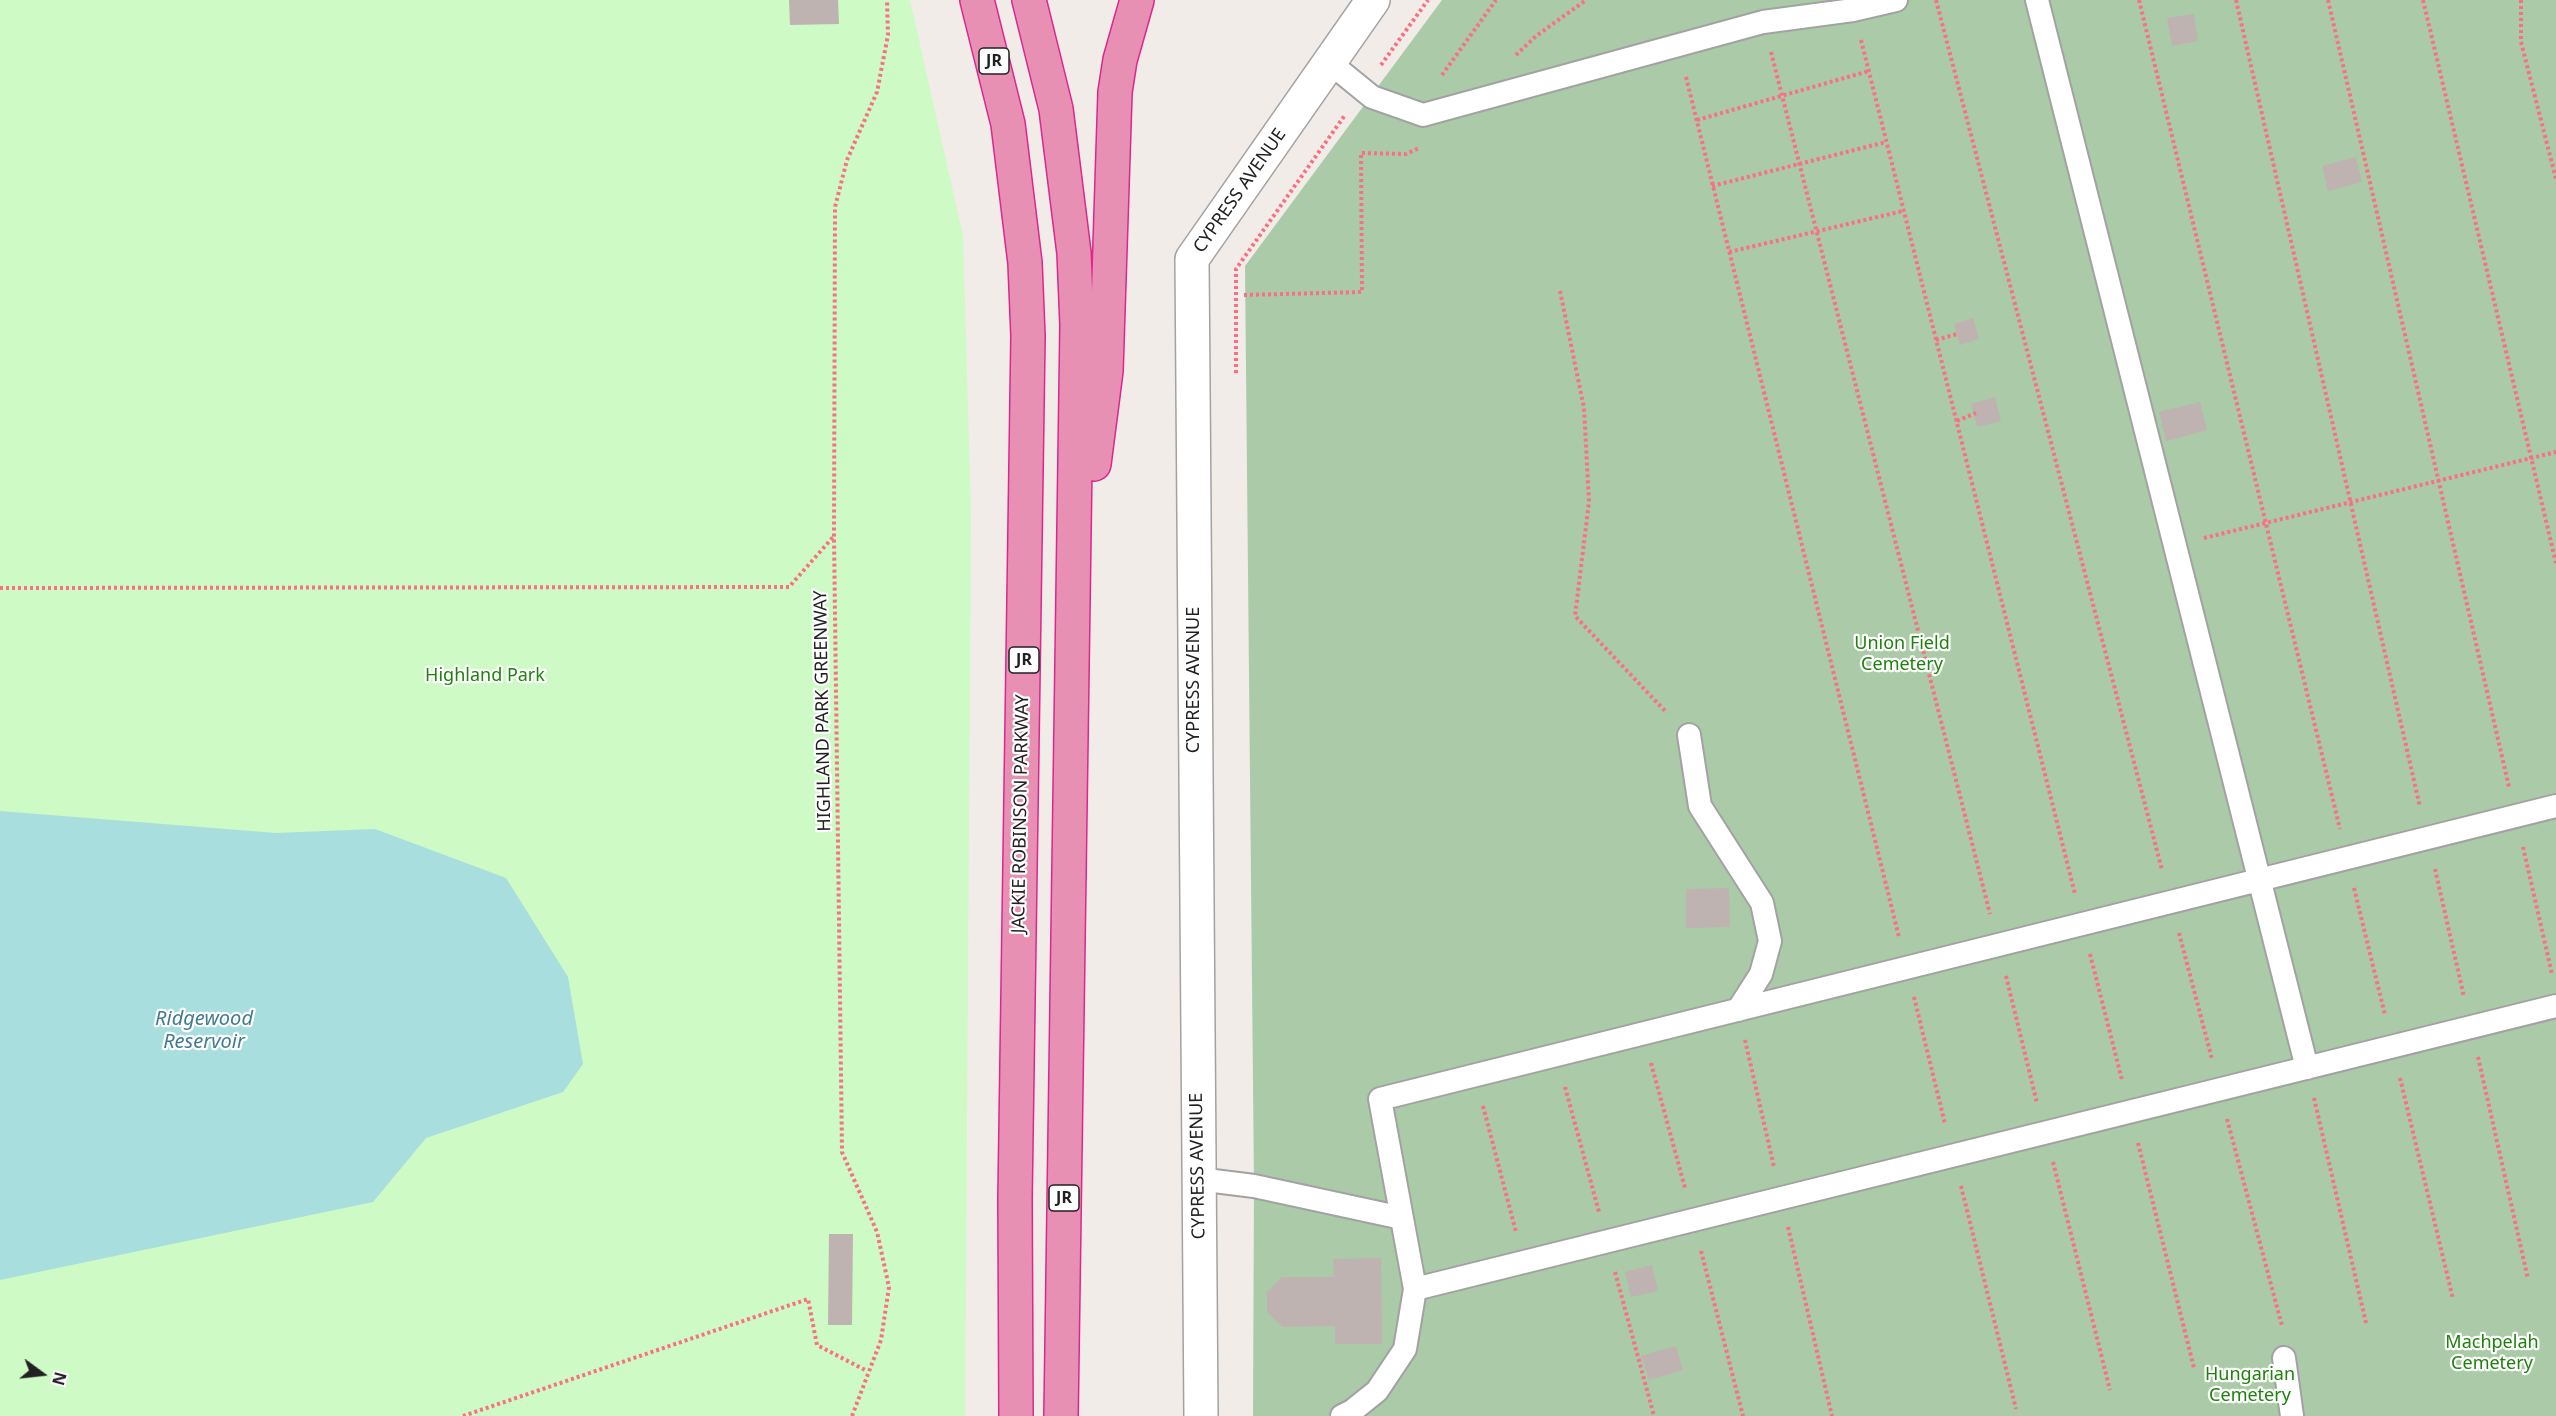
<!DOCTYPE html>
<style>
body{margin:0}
#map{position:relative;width:2556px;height:1416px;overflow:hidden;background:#f1ece7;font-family:"Noto Sans",sans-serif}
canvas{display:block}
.north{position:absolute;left:12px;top:1344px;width:60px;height:60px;-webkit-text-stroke:4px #fff;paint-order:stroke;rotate:105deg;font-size:16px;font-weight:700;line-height:24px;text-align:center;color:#212121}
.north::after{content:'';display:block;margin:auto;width:21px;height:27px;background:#212121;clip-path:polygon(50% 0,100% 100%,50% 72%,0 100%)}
</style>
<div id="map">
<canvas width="2556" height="1416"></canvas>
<div class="north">N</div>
</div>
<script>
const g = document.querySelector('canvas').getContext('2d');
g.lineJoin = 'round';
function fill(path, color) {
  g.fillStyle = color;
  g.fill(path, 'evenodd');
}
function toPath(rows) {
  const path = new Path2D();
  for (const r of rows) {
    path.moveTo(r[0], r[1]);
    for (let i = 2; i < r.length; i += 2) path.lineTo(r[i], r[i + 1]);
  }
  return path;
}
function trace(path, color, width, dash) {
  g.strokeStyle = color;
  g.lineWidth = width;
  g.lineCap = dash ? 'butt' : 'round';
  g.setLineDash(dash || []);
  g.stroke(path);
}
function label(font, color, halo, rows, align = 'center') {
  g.font = font + ' "Noto Sans",sans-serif';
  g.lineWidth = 4.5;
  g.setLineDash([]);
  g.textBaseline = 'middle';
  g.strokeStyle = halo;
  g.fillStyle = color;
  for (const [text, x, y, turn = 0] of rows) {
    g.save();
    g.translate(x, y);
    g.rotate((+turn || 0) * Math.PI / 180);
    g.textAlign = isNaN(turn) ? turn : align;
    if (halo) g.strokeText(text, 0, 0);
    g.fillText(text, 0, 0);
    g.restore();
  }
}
const cemetery = toPath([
 [1442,0,2556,0,2556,1416,1253,1416,1254,1186,1245,266]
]);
const park = toPath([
 [0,0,910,0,963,236,971,515,965,1416,0,1416]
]);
const water = toPath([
 [0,811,276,833,375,829,506,878,568,977,583,1064,563,1092,426,1138,373,1202,0,1280]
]);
const building = toPath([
 [789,0,838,0,839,24,790,25],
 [2194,14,2198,41,2172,46,2167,18],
 [2356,157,2362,182,2328,191,2322,166],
 [1973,318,1979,339,1960,345,1954,324],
 [1995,397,2001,421,1977,427,1971,404],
 [2200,402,2207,430,2166,441,2159,412],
 [1729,888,1730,927,1686,928,1686,889],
 [829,1234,853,1234,852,1325,828,1325],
 [1381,1258,1382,1344,1335,1344,1335,1326,1283,1327,1267,1312,1267,1292,1282,1277,1334,1277,1333,1259],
 [1652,1265,1658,1291,1631,1297,1625,1272],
 [1676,1346,1683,1370,1649,1380,1641,1356]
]);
const path = toPath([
 [1936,0,2162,870],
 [2139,0,2340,829],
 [2236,0,2420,807],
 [2328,0,2509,787],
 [2423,0,2556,563],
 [2521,0,2521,42,2556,179],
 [1861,40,2075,894],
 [1771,52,1990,914],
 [1516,55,1536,36,1586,0],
 [1381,65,1428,0],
 [1442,75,1496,0],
 [1686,77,1899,937],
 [1697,120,1869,71],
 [1712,186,1886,142],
 [1729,252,1903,211],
 [1560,291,1584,408,1589,502,1575,616,1667,713],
 [1244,295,1362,292,1361,153,1406,154,1419,148],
 [1936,340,1957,334],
 [1236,373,1236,269,1345,115],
 [1957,421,1976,413],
 [2204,538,2556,452],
 [0,588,789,587,834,536],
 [2523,847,2552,974],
 [2435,869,2464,997],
 [2354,888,2385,1015],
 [2179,933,2212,1059],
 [2090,954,2122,1080],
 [2006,976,2037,1103],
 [1914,997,1945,1124],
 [1745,1040,1774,1167],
 [2478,1057,2528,1279],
 [1651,1063,1685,1188],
 [2400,1078,2453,1299],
 [1565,1087,1599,1212],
 [2314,1098,2366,1323],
 [1483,1106,1516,1232],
 [2227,1119,2282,1326],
 [2138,1143,2194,1368],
 [2053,1162,2110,1390],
 [1961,1186,2016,1409],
 [1788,1227,1832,1416],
 [1701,1251,1743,1416],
 [1615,1272,1654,1416],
 [463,1416,808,1299,817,1345,867,1371],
 [852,1416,881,1340,889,1287,877,1232,842,1152,834,536,835,207,847,160,877,92,888,35,887,0]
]);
const service = toPath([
 [2037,0,2307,1068],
 [1329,62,1372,97,1423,115,1763,22,1853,10,1896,0],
 [1689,735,1700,806,1762,903,1770,941,1761,974,1738,1010],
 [2556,806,1380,1099,1415,1289,2556,1006],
 [1198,1179,1254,1186,1402,1218],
 [2284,1358,2292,1416],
 [1342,1416,1352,1411,1377,1391,1405,1349,1415,1289]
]);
const tertiary = toPath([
 [1201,1416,1192,259,1373,0]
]);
const motorway = toPath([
 [977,0,1008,124,1025,263,1028,336,1015,1198,1016,1416],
 [1029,0,1056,109,1074,253,1077,325,1061,1416],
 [1094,464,1106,371,1115,92,1120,60,1137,0]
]);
const shields = [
 [994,61,30],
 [1024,660,30],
 [1064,1198,30]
];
const shieldNames = [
 ["JR",994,61],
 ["JR",1024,660],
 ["JR",1064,1198]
];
const streetNames = [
 ["CYPRESS AVENUE",1240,191,-55],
 ["CYPRESS AVENUE",1194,680,-90],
 ["HIGHLAND PARK GREENWAY",823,711,-91],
 ["JACKIE ROBINSON PARKWAY",1021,814,-89],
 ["CYPRESS AVENUE",1198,1166,-91]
];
const parkNames = [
 ["Union Field",1902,644],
 ["Cemetery",1902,665],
 ["Highland Park",485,676],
 ["Machpelah",2492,1343],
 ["Cemetery",2492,1364],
 ["Hungarian",2250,1375],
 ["Cemetery",2250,1396]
];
const waterNames = [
 ["Ridgewood",204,1019],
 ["Reservoir",204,1042]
];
fill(cemetery, '#abcaa8');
fill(park, '#cdfac5');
fill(water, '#a8dede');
fill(building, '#beb3b0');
trace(service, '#a2a2a2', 26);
trace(tertiary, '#a2a2a2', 36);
trace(motorway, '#dc278f', 36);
trace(path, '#fa6f81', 4, [3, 3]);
trace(service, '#fff', 22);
trace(tertiary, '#fff', 33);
trace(motorway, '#e890b4', 33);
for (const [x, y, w] of shields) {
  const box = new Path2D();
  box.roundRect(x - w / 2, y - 13, w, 26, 4.5);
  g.fillStyle = '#fff';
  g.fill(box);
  trace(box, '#212121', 1.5);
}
label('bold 16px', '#212121', null, shieldNames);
label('18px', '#212121', '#fff', streetNames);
label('18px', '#1d820b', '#fff', parkNames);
label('italic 20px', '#407b92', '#fff', waterNames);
</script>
